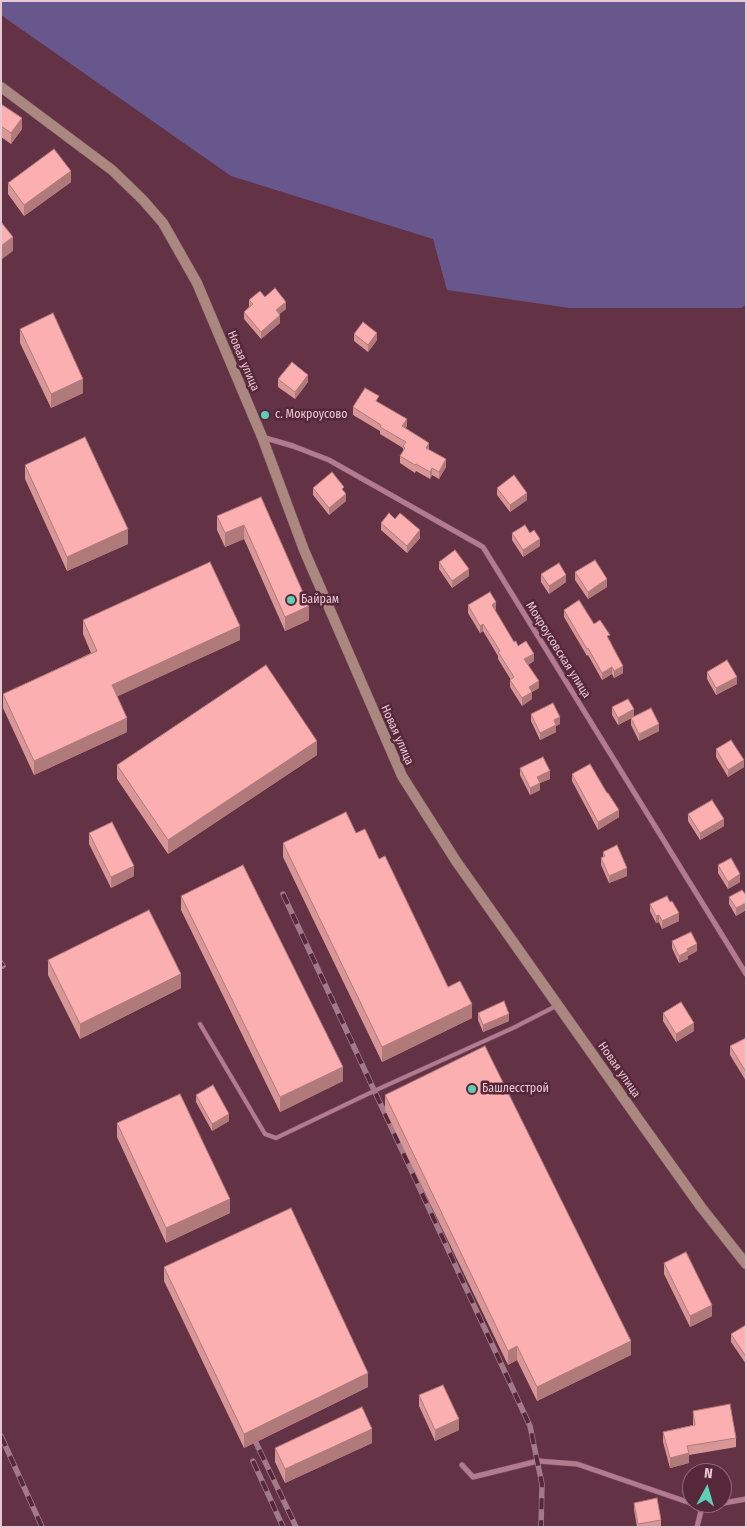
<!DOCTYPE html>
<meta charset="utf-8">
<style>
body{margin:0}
#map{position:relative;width:747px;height:1528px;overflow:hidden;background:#633244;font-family:"Fira Sans Condensed",sans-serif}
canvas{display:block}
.frame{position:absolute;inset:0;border:2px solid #e8c9d2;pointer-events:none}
.north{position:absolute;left:682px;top:1463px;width:50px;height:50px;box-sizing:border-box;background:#572839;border:1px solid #916876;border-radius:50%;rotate:6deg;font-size:14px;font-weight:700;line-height:20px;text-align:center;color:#e8c9d2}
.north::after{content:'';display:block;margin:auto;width:18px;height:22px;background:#5eceb7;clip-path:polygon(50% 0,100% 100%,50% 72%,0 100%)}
</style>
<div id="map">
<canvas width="747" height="1528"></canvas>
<div class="frame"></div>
<div class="north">N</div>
</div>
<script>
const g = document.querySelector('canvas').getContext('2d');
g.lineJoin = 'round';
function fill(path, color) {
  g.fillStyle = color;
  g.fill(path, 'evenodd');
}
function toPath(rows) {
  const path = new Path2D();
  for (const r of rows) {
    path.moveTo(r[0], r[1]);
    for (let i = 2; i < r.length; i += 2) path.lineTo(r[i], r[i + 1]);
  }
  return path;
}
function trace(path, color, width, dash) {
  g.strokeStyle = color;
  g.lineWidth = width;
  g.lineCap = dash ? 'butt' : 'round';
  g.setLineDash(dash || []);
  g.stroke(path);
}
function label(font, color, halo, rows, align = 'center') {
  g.font = font + ' "Fira Sans Condensed",sans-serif';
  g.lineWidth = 5;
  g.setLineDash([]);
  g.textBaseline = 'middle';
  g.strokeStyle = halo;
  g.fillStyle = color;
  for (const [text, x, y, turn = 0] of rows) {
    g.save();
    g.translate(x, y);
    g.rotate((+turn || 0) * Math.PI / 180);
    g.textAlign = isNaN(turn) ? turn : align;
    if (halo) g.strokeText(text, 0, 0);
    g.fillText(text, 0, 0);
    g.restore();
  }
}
const green = toPath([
 [1,1,746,1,746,305,741,308,569,308,447,290,433,239,231,176,1,15]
]);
const service = toPath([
 [200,1024,265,1134,276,1138,374,1091,513,1028,556,1006]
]);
const minor = toPath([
 [262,437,293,446,329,460,483,547,746,974],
 [462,1465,473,1477,538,1461,577,1464,702,1507,746,1499],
 [697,1527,702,1507]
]);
const secondary = toPath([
 [1,87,112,170,143,200,163,223,197,283,262,437,304,550,402,776,456,861,641,1123,701,1207,746,1264]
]);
const rail = toPath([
 [283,894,530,1426,542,1484,541,1527],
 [1,963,3,966],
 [250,1430,296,1527],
 [1,1436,42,1527],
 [253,1461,283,1527]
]);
const wall = toPath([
 [1,104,22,129,11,144,1,137],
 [71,182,24,216,8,194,8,183],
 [265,297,286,309,279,314,280,323,261,339,244,319,244,312,249,307,249,300],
 [20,329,83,393,51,408,20,343],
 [354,334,377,340,368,352,354,341],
 [278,379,308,382,295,399,278,387],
 [379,403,407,426,405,428,429,450,446,467,439,479,432,475,430,479,416,471,415,473,400,463,400,456,403,451,403,448,380,434,380,431,353,415,353,407],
 [25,465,128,544,67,571,25,479],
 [313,488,344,492,346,501,329,515,313,495],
 [497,488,527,500,510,512,497,495],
 [261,497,309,620,285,631,244,539,225,547,217,530,217,516],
 [395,519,420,538,407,553,381,530,381,523],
 [512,533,530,533,540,546,523,557,512,540],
 [439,562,469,576,452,588,439,569],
 [575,572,607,587,588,599,575,580],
 [541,574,566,582,549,594,541,582],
 [468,605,496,609,495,610,514,642,534,661,528,665,539,688,532,692,532,699,522,706,510,687,510,680,511,680,498,659,498,656,483,631,480,633,468,613],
 [564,610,594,624,610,641,623,673,614,678,612,674,602,680,588,655,587,656,564,617],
 [83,620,240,640,117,696,127,732,34,775,3,708,3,694,91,653,83,634],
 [707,672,737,684,716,695,707,679],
 [612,707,634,717,659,731,639,741,631,725,631,718,618,725,612,715],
 [531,714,560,724,556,726,556,732,540,740,531,721],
 [716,749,744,767,728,777,716,757],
 [317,755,168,854,117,779,117,765],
 [520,768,550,779,540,783,540,790,530,795,520,775],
 [572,774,607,793,619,817,598,830,572,781],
 [688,814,724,826,700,840,688,821],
 [89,833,134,876,111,888,89,844],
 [356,833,379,859,448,987,472,1018,382,1062,283,857,283,843],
 [603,852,627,876,609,883,601,865,601,858,603,857],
 [718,865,740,882,728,889,718,873],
 [746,895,746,910,736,916,729,904,729,897],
 [181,896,343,1081,280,1112,181,910],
 [650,904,679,921,662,929,659,922,656,923,650,911],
 [672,941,697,951,688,956,688,959,679,963,672,948],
 [48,960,181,988,80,1039,48,975],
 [478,1013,509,1021,483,1032,478,1020],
 [663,1013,694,1031,676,1042,663,1021],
 [746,1038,746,1081,730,1055,730,1046],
 [196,1095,229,1121,212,1131,196,1102],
 [385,1095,631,1355,537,1401,517,1360,508,1365,385,1110],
 [117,1123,230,1213,166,1243,117,1137],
 [664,1263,712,1316,690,1327,664,1274],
 [164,1267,368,1387,244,1448,164,1281],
 [746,1325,746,1364,731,1342,731,1334],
 [419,1395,459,1430,435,1441,419,1406],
 [693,1411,736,1438,736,1447,689,1455,689,1463,670,1468,663,1442,663,1432,693,1425],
 [372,1443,285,1483,275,1462,275,1448],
 [634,1503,661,1520,661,1527,637,1527,634,1510]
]);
const shadedWall = toPath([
 [22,118,22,129,11,144,11,133],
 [71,171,71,182,24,216,24,205],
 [13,237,13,251,1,260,1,246],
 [286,302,286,309,276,317,276,310],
 [280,315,280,323,261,339,261,332],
 [377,333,377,340,368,352,368,345],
 [308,375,308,382,295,399,295,392],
 [83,379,83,393,51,408,51,394],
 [407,419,407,426,402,434,402,426],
 [429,443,429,450,426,448],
 [446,459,446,467,439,479,439,472],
 [432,468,432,475,430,479,430,472],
 [527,493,527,500,510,512,510,505],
 [346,494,346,501,329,515,329,508],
 [244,525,244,539,225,547,225,533],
 [128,529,128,544,67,571,67,557],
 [420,530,420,538,407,553,407,546],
 [540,539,540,546,523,557,523,550],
 [469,569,469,576,452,588,452,581],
 [566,575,566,582,549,594,549,586],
 [607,579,607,587,588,599,588,592],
 [496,602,496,609,492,612,492,605],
 [309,606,309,620,285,631,285,617],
 [483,624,483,631,480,633,480,626],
 [240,626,240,640,112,699,112,685],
 [534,654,534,661,524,667,524,659],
 [623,666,623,673,614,678,614,671],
 [612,667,612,674,602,680,602,673],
 [737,677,737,684,716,695,716,688],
 [539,681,539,688,532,692,532,699,522,706,522,698,529,687],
 [634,709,634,717,618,725,618,718],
 [560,717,560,724,556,726,556,732,540,740,540,733,554,720],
 [127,718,127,732,34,775,34,761],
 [659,724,659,731,639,741,639,734],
 [317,741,317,755,168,854,168,840],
 [744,760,744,767,728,777,728,770],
 [550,771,550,779,540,783,540,790,530,795,530,788,537,777],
 [619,810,619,817,598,830,598,822],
 [724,819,724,826,700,840,700,833],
 [134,866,134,876,111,888,111,877],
 [627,868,627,876,609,883,609,876],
 [740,874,740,882,728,889,728,882],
 [746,903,746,910,736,916,736,908],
 [679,913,679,921,662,929,662,921],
 [659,915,659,922,656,923,656,916],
 [697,944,697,951,688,956,688,959,679,963,679,956,687,949],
 [181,974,181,988,80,1039,80,1024],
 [472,1004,472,1018,382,1062,382,1047],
 [509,1014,509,1021,483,1032,483,1025],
 [694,1023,694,1031,676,1042,676,1034],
 [343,1067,343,1081,280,1112,280,1097],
 [229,1114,229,1121,212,1131,212,1124],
 [230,1199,230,1213,166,1243,166,1228],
 [712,1305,712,1316,690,1327,690,1316],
 [631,1341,631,1355,537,1401,537,1387],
 [517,1346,517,1360,508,1365,508,1351],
 [368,1373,368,1387,244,1448,244,1434],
 [459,1419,459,1430,435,1441,435,1430],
 [372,1429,372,1443,285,1483,285,1469],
 [689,1453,689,1463,670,1468,670,1458]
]);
const building = toPath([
 [1,104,22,118,11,133,1,126,1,104],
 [54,149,71,171,24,205,8,183,54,149],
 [1,222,13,237,1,246,1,222],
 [275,288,286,302,276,310,280,315,261,332,244,312,253,304,249,300,260,291,265,297,275,288],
 [53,313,83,379,51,394,20,329,53,313],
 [363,322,377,333,368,345,354,334,363,322],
 [292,362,308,375,295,392,278,379,292,362],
 [365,388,379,396,376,401,407,419,402,426,429,443,426,448,446,459,439,472,432,468,430,472,416,464,415,465,400,456,405,448,403,446,406,442,380,427,381,425,353,407,365,388],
 [85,437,128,529,67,557,25,465,85,437],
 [332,472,344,487,342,489,346,494,329,508,313,488,332,472],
 [514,475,527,493,510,505,497,488,514,475],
 [261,497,309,606,285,617,244,525,225,533,217,516,261,497],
 [389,513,395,519,400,513,420,530,407,546,381,523,389,513],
 [525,525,530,533,534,530,540,539,523,550,512,533,525,525],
 [455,550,469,569,452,581,439,562,455,550],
 [595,560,607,579,588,592,575,572,595,560],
 [210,562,240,626,112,685,127,718,34,761,3,694,97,651,83,620,210,562],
 [559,563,566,575,549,586,541,574,559,563],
 [490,592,496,602,492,605,514,642,516,641,518,646,526,641,534,654,524,659,539,681,529,687,532,692,522,698,510,680,514,677,498,652,500,651,483,624,480,626,468,605,490,592],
 [579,600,594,624,600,620,610,635,607,636,623,666,614,671,612,667,602,673,588,648,587,649,564,610,579,600],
 [727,660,737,677,716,688,707,672,727,660],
 [266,665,317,741,168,840,117,765,266,665],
 [628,699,634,709,618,718,612,707,628,699],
 [553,703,560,717,554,720,556,725,540,733,531,714,553,703],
 [651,708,659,724,639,734,631,718,651,708],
 [731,740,744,760,728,770,716,749,731,740],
 [543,757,550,771,537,777,540,783,530,788,520,768,543,757],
 [590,764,607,793,608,793,619,810,598,822,572,774,590,764],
 [712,800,724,819,700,833,688,814,712,800],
 [346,812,356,833,365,829,379,859,385,856,448,987,460,981,472,1004,382,1047,283,843,346,812],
 [112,822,134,866,111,877,89,833,112,822],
 [617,845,627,868,609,876,601,858,605,856,603,852,617,845],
 [731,858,740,874,728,882,718,865,731,858],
 [243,865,343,1067,280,1097,181,896,243,865],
 [742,890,746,895,746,903,736,908,729,897,742,890],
 [667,896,670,902,672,901,679,913,662,921,659,915,656,916,650,904,667,896],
 [149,910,181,974,80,1024,48,960,149,910],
 [691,932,697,944,687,949,688,951,679,956,672,941,691,932],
 [504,1001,509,1014,483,1025,478,1013,504,1001],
 [681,1002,694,1023,676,1034,663,1013,681,1002],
 [746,1038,746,1072,730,1046,746,1038],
 [485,1046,631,1341,537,1387,517,1346,508,1351,385,1095,485,1046],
 [213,1085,229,1114,212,1124,196,1095,213,1085],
 [180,1094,230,1199,166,1228,117,1123,180,1094],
 [291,1208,368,1373,244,1434,164,1267,291,1208],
 [686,1252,712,1305,690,1316,664,1263,686,1252],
 [746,1325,746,1357,731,1334,746,1325],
 [443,1385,459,1419,435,1430,419,1395,443,1385],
 [730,1404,736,1438,687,1446,689,1453,670,1458,663,1432,695,1425,693,1411,730,1404],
 [362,1407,372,1429,285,1469,275,1448,362,1407],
 [657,1498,661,1520,638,1524,634,1503,657,1498]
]);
const markers = [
 [265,415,5,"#5eceb7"],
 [291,600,5,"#5eceb7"],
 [472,1089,5,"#5eceb7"]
];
const streetNames = [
 ["Новая улица",243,361,67],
 ["Мокроусовская улица",558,650,58],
 ["Новая улица",397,735,66],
 ["Новая улица",619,1070,55]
];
const poiNames = [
 ["с. Мокроусово",275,415],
 ["Байрам",301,600],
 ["Башлесстрой",482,1089]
];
fill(green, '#68578d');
trace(service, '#7a5160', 5);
trace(minor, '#7a5160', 6);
trace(secondary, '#7a5160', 11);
trace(service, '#b37b8e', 4);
trace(minor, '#b37b8e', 5);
trace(secondary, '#aa877f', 10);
trace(rail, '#a37a88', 5.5);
trace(rail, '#572839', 4, [11]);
fill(wall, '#d89697');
fill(shadedWall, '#b07a7b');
fill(building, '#fbafb0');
trace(building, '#b07a7b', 1);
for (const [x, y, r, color] of markers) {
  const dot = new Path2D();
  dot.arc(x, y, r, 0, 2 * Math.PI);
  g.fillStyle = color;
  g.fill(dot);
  trace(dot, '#572839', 2);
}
label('12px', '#e8c9d2', '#572839', streetNames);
label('12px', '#e8c9d2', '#572839', poiNames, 'left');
</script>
